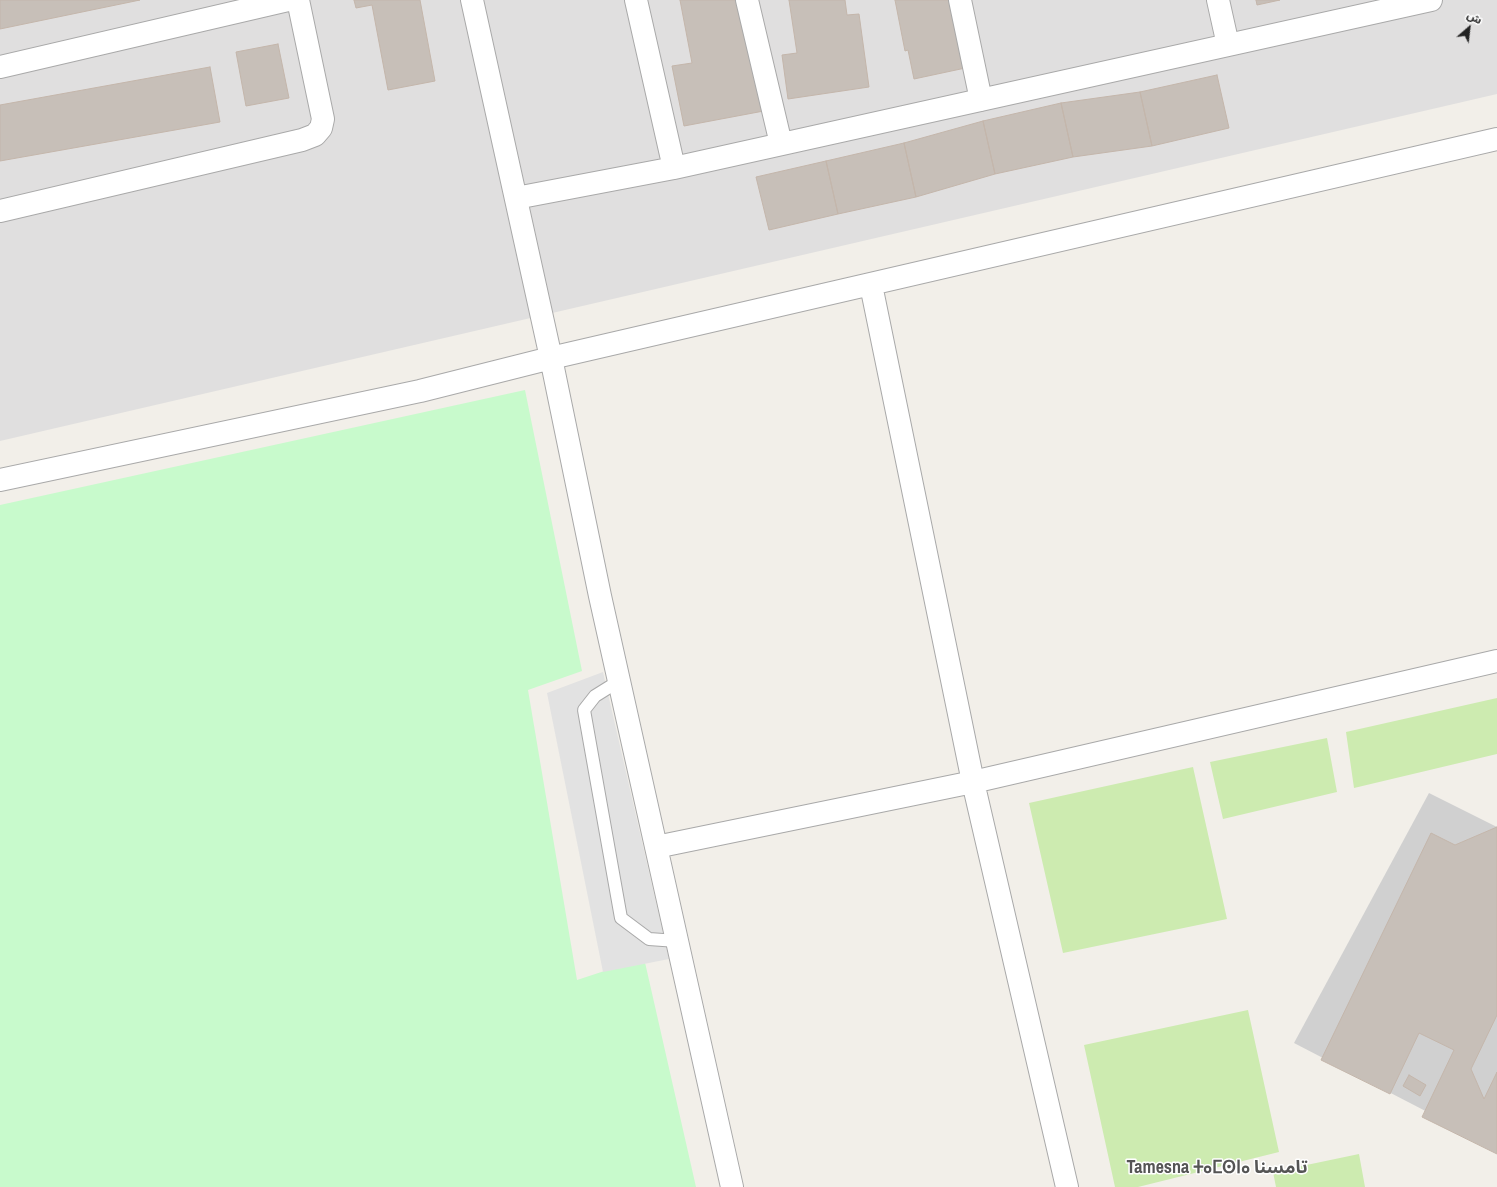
<!DOCTYPE html>
<meta charset="utf-8">
<style>
body{margin:0}
#map{position:relative;width:1497px;height:1187px;overflow:hidden;background:#f2efe9;font-family:"Archivo Narrow","Noto Sans Arabic",sans-serif}
canvas{display:block}
.north{position:absolute;left:1449px;top:8px;width:40px;height:40px;-webkit-text-stroke:3px #fff;paint-order:stroke;rotate:28deg;font-size:11px;font-weight:700;line-height:16px;text-align:center;color:#222}
.north::after{content:'';display:block;margin:auto;width:14px;height:18px;background:#222;clip-path:polygon(50% 0,100% 100%,50% 72%,0 100%)}
</style>
<div id="map">
<canvas width="1497" height="1187"></canvas>
<div class="north">ش</div>
</div>
<script>
const g = document.querySelector('canvas').getContext('2d');
g.lineJoin = 'round';
function fill(path, color) {
  g.fillStyle = color;
  g.fill(path, 'evenodd');
}
function toPath(rows) {
  const path = new Path2D();
  for (const r of rows) {
    path.moveTo(r[0], r[1]);
    for (let i = 2; i < r.length; i += 2) path.lineTo(r[i], r[i + 1]);
  }
  return path;
}
function trace(path, color, width, dash) {
  g.strokeStyle = color;
  g.lineWidth = width;
  g.lineCap = dash ? 'butt' : 'round';
  g.setLineDash(dash || []);
  g.stroke(path);
}
function label(font, color, halo, rows, align = 'center') {
  g.font = font + ' "Archivo Narrow","Noto Sans Arabic","Noto Sans Tifinagh",sans-serif';
  g.lineWidth = 3;
  g.setLineDash([]);
  g.textBaseline = 'middle';
  g.strokeStyle = halo;
  g.fillStyle = color;
  for (const [text, x, y, turn = 0] of rows) {
    g.save();
    g.translate(x, y);
    g.rotate((+turn || 0) * Math.PI / 180);
    g.textAlign = isNaN(turn) ? turn : align;
    if (halo) g.strokeText(text, 0, 0);
    g.fillText(text, 0, 0);
    g.restore();
  }
}
const residential = toPath([
 [0,0,1497,0,1497,94,0,441]
]);
const religious = toPath([
 [1429,793,1497,827,1497,1148,1294,1043]
]);
const grass = toPath([
 [1497,698,1497,754,1354,788,1346,732],
 [1327,738,1337,792,1223,819,1210,762],
 [1193,767,1227,919,1063,953,1029,803],
 [1248,1010,1279,1152,1138,1187,1115,1187,1084,1045],
 [1359,1154,1365,1187,1276,1187,1273,1172]
]);
const park = toPath([
 [525,390,582,671,528,690,577,980,644,958,696,1187,0,1187,0,505]
]);
const parking = toPath([
 [603,672,669,959,603,972,547,693]
]);
const building = toPath([
 [0,0,140,0,0,29,0,0],
 [354,0,420,0,435,81,388,90,372,5,356,8,354,0],
 [680,0,740,0,769,110,684,126,672,66,692,63,680,0],
 [789,0,845,0,847,15,859,14,869,87,788,99,782,55,797,53,789,0],
 [895,0,957,0,970,67,914,79,908,50,905,51,895,0],
 [1256,0,1280,0,1257,5,1256,0],
 [278,44,289,98,246,106,236,52,278,44],
 [210,67,220,122,0,161,0,105,210,67],
 [1217,75,1229,128,1152,146,1140,92,1217,75],
 [1140,92,1152,146,1073,157,1061,103,1140,92],
 [1061,103,1073,157,995,174,983,121,1061,103],
 [983,121,995,174,916,197,904,143,983,121],
 [904,143,916,197,838,214,826,161,904,143],
 [826,161,838,214,769,230,756,177,826,161],
 [1497,827,1497,1015,1471,1069,1484,1099,1497,1072,1497,1154,1422,1117,1454,1050,1419,1033,1390,1094,1321,1060,1431,833,1455,845,1497,827],
 [1409,1075,1426,1085,1420,1096,1403,1086,1409,1075]
]);
const lane = toPath([
 [619,681,595,696,584,710,621,918,649,939,677,941]
]);
const street = toPath([
 [472,0,551,358,600,596,732,1187],
 [636,0,674,168],
 [747,0,781,144],
 [960,0,981,100],
 [1218,0,1228,45],
 [0,67,288,0],
 [516,198,674,168,1431,0],
 [0,211,302,140,315,135,321,128,323,119,298,0],
 [871,285,973,782,1067,1187],
 [0,480,420,391,551,358,1497,139],
 [656,847,973,782,1497,661]
]);
const districtNames = [
 ["Tamesna ⵜⴰⵎⵙⵏⴰ تامسنا",1217,1168]
];
fill(residential, '#e0dfdf');
fill(religious, '#d0d0d0');
fill(grass, '#cdebb0');
fill(park, '#c8facc');
fill(parking, '#e2e2e2');
fill(building, '#c7bfb8');
trace(building, '#c4b6ab', 1);
trace(lane, '#a9a9a9', 14);
trace(street, '#a9a9a9', 24);
trace(lane, '#fff', 12);
trace(street, '#fff', 22);
label('bold 18px', '#555', '#fff', districtNames);
</script>
